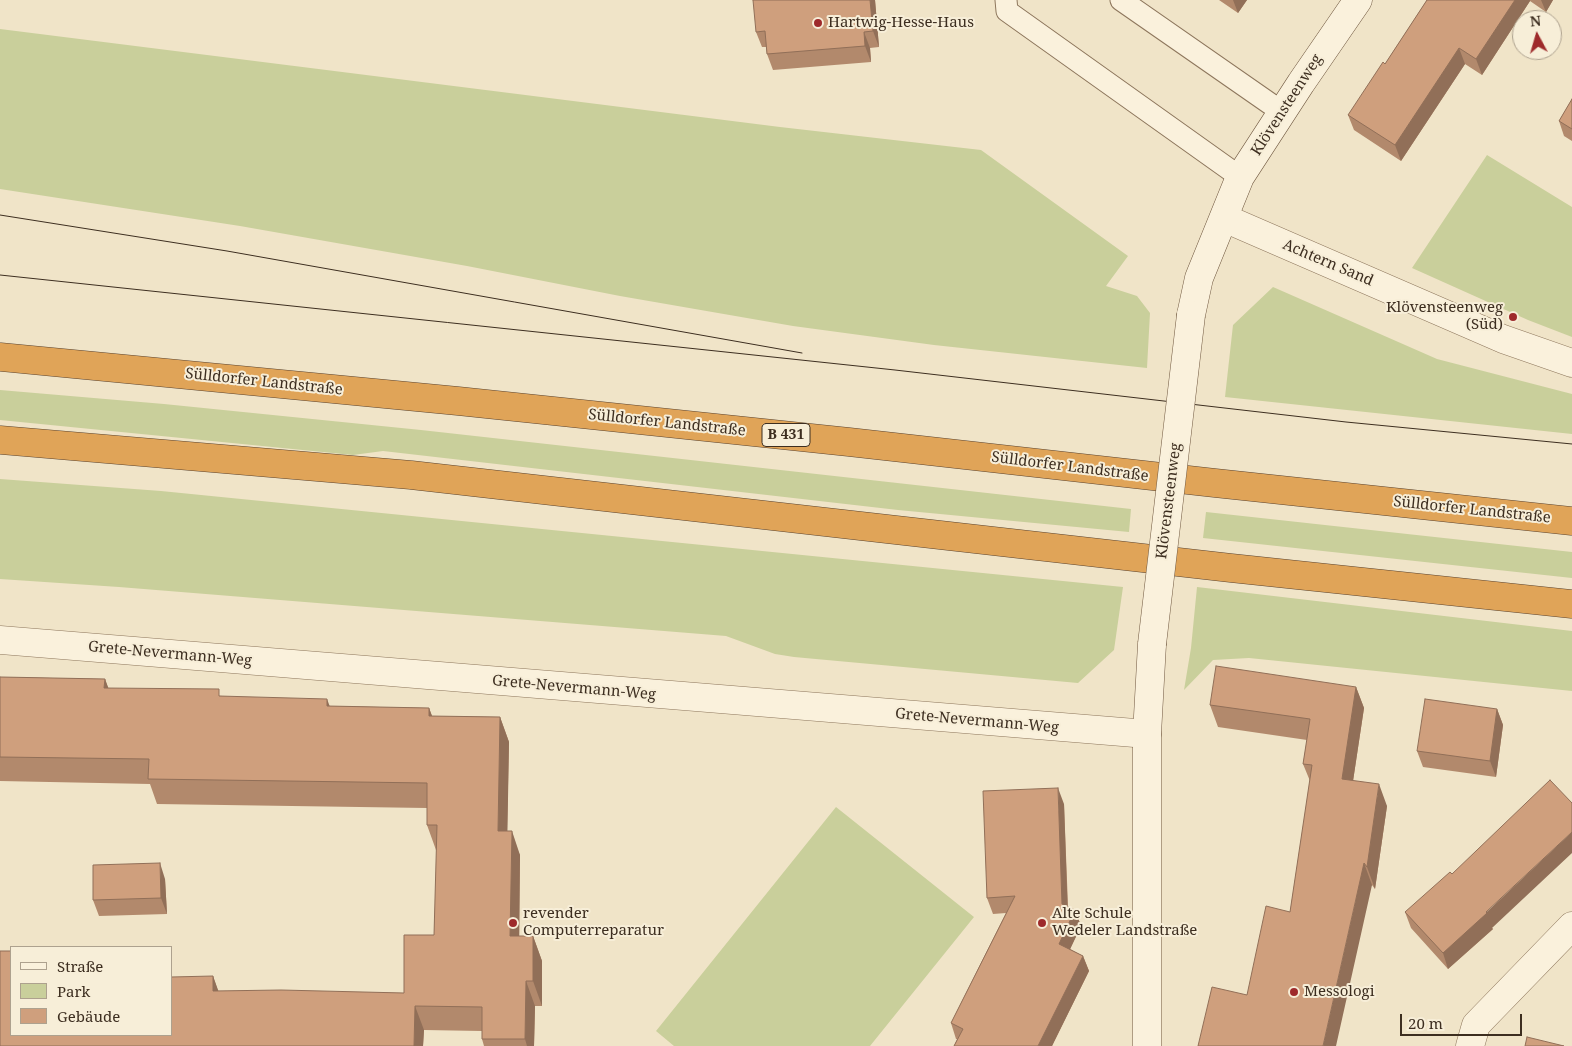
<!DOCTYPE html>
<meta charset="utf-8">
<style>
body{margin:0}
#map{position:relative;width:1572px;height:1046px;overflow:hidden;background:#f0e4c8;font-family:"Noto Serif",serif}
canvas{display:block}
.legend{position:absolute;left:10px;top:946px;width:162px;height:90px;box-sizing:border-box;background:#f7eed8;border:1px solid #ada18e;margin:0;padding:6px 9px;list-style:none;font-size:15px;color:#3d2e20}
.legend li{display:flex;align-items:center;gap:10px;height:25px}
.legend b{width:25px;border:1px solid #ada18e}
.north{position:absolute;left:1512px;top:10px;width:50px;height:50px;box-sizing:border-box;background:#f7eed8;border:1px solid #ada18e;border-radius:50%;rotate:354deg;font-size:14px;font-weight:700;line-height:20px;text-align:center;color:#3d2e20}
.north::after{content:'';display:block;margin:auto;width:18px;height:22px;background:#9e2a2b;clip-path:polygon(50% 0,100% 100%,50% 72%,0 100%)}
.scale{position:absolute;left:1400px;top:1014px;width:122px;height:22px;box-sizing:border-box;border:2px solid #3d2e20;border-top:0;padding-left:6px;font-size:15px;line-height:18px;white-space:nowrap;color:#3d2e20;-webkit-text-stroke:4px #f7eed8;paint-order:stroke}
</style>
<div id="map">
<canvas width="1572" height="1046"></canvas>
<ul class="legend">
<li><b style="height:6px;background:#faf1dc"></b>Straße</li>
<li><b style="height:14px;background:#c9cf9b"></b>Park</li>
<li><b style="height:14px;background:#cf9f7d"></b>Gebäude</li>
</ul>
<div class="north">N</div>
<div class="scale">20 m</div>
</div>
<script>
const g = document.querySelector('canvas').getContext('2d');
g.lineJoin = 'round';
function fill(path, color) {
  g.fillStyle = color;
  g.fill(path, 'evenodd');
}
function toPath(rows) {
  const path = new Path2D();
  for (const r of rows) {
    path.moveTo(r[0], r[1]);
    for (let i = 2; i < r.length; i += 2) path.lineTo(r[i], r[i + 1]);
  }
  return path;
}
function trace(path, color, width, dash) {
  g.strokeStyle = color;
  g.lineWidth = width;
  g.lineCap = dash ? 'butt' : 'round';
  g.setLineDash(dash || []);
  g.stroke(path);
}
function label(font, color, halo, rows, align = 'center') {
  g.font = font + ' "Noto Serif",serif';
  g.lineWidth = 4;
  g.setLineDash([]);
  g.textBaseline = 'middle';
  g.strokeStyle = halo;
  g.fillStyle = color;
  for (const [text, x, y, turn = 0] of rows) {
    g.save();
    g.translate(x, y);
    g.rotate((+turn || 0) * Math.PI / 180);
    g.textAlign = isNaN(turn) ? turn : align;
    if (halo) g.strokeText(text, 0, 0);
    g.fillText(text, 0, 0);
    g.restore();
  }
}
const green = toPath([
 [0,29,780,127,981,150,1128,256,1106,286,1137,296,1150,313,1147,368,934,345,793,326,620,296,467,266,240,226,0,189],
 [1487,155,1572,207,1572,337,1528,320,1412,268],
 [1273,287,1437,359,1572,394,1572,434,1225,397,1233,325],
 [0,390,164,404,421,430,1131,509,1129,532,898,510,383,451,353,455,0,420],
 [0,479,161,491,1123,587,1114,650,1078,683,794,657,775,654,726,636,119,587,0,579],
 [1206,512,1572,552,1572,578,1203,538],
 [1197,587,1572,631,1572,691,1249,658,1213,660,1184,690,1191,648],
 [836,807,974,917,870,1046,674,1046,656,1031]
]);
const lane = toPath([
 [1006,0,1007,11,1240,177],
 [1121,0,1282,112]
]);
const street = toPath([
 [1224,218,1503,339,1572,363],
 [0,640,1147,734],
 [1470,1046,1476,1025,1572,926]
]);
const secondary = toPath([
 [1191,315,1199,278,1240,177,1301,83,1358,0],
 [1147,1046,1147,734,1152,644]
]);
const highway = toPath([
 [0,357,458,401,849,442,1215,483,1572,521],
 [0,440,411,475,1231,568,1572,604]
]);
const tram = toPath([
 [0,215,227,251,802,353],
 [0,275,895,370,1346,422,1572,444]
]);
const secondaryBridge = toPath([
 [1152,644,1191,315]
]);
const wall = toPath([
 [875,0,879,47,870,48,871,62,773,70,767,54,766,47,762,47,756,32],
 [1219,0,1247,0,1238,13],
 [1427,0,1553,0,1546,12,1530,1,1482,75,1465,64,1401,161,1354,130,1348,115,1385,64],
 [1572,99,1572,141,1564,136,1559,121],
 [0,677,105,679,108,688,222,696,330,706,429,708,432,716,500,717,509,742,507,831,520,855,519,936,533,936,542,961,542,1006,535,1006,534,1046,484,1046,482,1039,482,1031,424,1030,423,1046,0,1046,11,1035,213,976,218,991,404,993,434,935,437,850,436,850,427,825,427,808,157,804,150,784,0,781],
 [1356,687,1364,708,1353,781,1387,806,1375,889,1372,885,1247,995,1290,912,1310,781,1303,764,1307,740,1218,727,1210,705],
 [1497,709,1503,725,1496,777,1423,767,1417,751],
 [1064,804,1068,906,1075,910,1081,926,1070,949,1083,956,1089,971,1052,1046,954,1046,957,1039,956,1039,951,1023,1006,913,993,914,987,898],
 [165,879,167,914,99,916,93,900],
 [1405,912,1492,928,1493,929,1448,969,1411,928]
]);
const shadedWall = toPath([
 [870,0,875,0,879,47,873,31],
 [1233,0,1247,0,1238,13],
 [1515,0,1530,0,1530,1,1482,75,1476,59],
 [1541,0,1553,0,1546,12],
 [864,32,870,48,871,62,865,46],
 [1459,48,1465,64,1401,161,1395,145],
 [105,679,114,703,104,688],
 [1356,687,1364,708,1350,801,1342,779],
 [327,699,336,723,327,706],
 [429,708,438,732,429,716],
 [1497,709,1503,725,1496,777,1490,761],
 [500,717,509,742,507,855,498,831],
 [1379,784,1387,806,1375,889,1367,867],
 [1058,788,1064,804,1068,919,1062,904],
 [512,831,520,855,519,961,510,936],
 [1572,832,1572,853,1492,928,1493,929,1448,969,1443,953],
 [160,863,165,879,167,914,161,898],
 [1364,863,1372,885,1336,1046,1323,1046],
 [1075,910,1081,926,1065,960,1059,944],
 [533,936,542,961,542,1006,533,981],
 [1083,956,1089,971,1052,1046,1038,1046],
 [213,976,222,1001,213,991],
 [526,981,535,1006,534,1046,527,1046,525,1039],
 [415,1006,424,1030,423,1046,414,1046]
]);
const building = toPath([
 [753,0,870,0,873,31,864,32,865,46,767,54,765,31,756,32,753,0],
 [1427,0,1515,0,1476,59,1459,48,1395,145,1348,115,1383,62,1385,64,1427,0],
 [1572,99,1572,129,1559,121,1572,99],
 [1216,666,1356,687,1342,779,1379,784,1367,867,1364,863,1323,1046,1198,1046,1212,987,1247,995,1266,906,1290,912,1312,765,1303,764,1310,719,1210,705,1216,666],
 [0,677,105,679,104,688,219,689,219,696,327,699,327,706,429,708,429,716,500,717,498,831,512,831,510,936,533,936,533,981,526,981,525,1039,482,1039,482,1007,415,1006,414,1046,0,1046,0,951,11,951,11,1035,171,1035,171,977,213,976,213,991,281,990,404,993,404,935,434,935,437,825,427,825,427,783,148,779,149,759,0,757,0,677],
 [1425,699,1497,709,1490,761,1417,751,1425,699],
 [1550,780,1572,803,1572,832,1486,912,1487,913,1443,953,1405,912,1450,872,1452,874,1550,780],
 [1058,788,1062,904,1075,910,1059,944,1083,956,1038,1046,954,1046,963,1029,951,1023,1015,896,987,898,983,791,1058,788],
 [160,863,161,898,93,900,93,865,160,863],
 [1527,1037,1564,1046,1525,1046,1527,1037]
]);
const markers = [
 [818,23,5,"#9e2a2b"],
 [1513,317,5,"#9e2a2b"],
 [513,923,5,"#9e2a2b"],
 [1042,923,5,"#9e2a2b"],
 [1294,992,5,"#9e2a2b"]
];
const shields = [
 [786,435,48]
];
const shieldNames = [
 ["B 431",786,435]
];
const poiNames = [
 ["Hartwig-Hesse-Haus",828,23],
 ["Klövensteenweg",1503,308,"right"],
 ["(Süd)",1503,325,"right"],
 ["revender",523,914],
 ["Computerreparatur",523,931],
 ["Alte Schule",1052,914],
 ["Wedeler Landstraße",1052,931],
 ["Messologi",1304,992]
];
const streetNames = [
 ["Klövensteenweg",1287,105,-57],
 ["Achtern Sand",1328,263,23],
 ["Sülldorfer Landstraße",264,382,6],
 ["Sülldorfer Landstraße",667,423,6],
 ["Sülldorfer Landstraße",1070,467,7],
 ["Klövensteenweg",1169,501,-83],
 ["Sülldorfer Landstraße",1472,510,6],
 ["Grete-Nevermann-Weg",170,654,5],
 ["Grete-Nevermann-Weg",574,688,5],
 ["Grete-Nevermann-Weg",977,721,5]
];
fill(green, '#c9cf9b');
trace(lane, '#8d765c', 23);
trace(street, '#8d765c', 29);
trace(secondary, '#6f573f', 29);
trace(highway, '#5b4430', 29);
trace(lane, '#faf1dc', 21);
trace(street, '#faf1dc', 28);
trace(secondary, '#faf1dc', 28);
trace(highway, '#e0a458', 28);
trace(tram, '#3d2e20', 1);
trace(secondaryBridge, '#6f573f', 29, []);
trace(secondaryBridge, '#faf1dc', 28);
fill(wall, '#b2896c');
fill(shadedWall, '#916f58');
fill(building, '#cf9f7d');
trace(building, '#916f58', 1);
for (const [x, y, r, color] of markers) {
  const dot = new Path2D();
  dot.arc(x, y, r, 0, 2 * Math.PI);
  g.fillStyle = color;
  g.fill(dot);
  trace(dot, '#f7eed8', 2);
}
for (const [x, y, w] of shields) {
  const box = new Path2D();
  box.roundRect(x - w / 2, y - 11.5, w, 23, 4);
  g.fillStyle = '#f7eed8';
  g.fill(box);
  trace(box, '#3d2e20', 1);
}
label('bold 14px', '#3d2e20', null, shieldNames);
label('15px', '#3d2e20', '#f7eed8', poiNames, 'left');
label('15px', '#3d2e20', '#f7eed8', streetNames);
</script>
